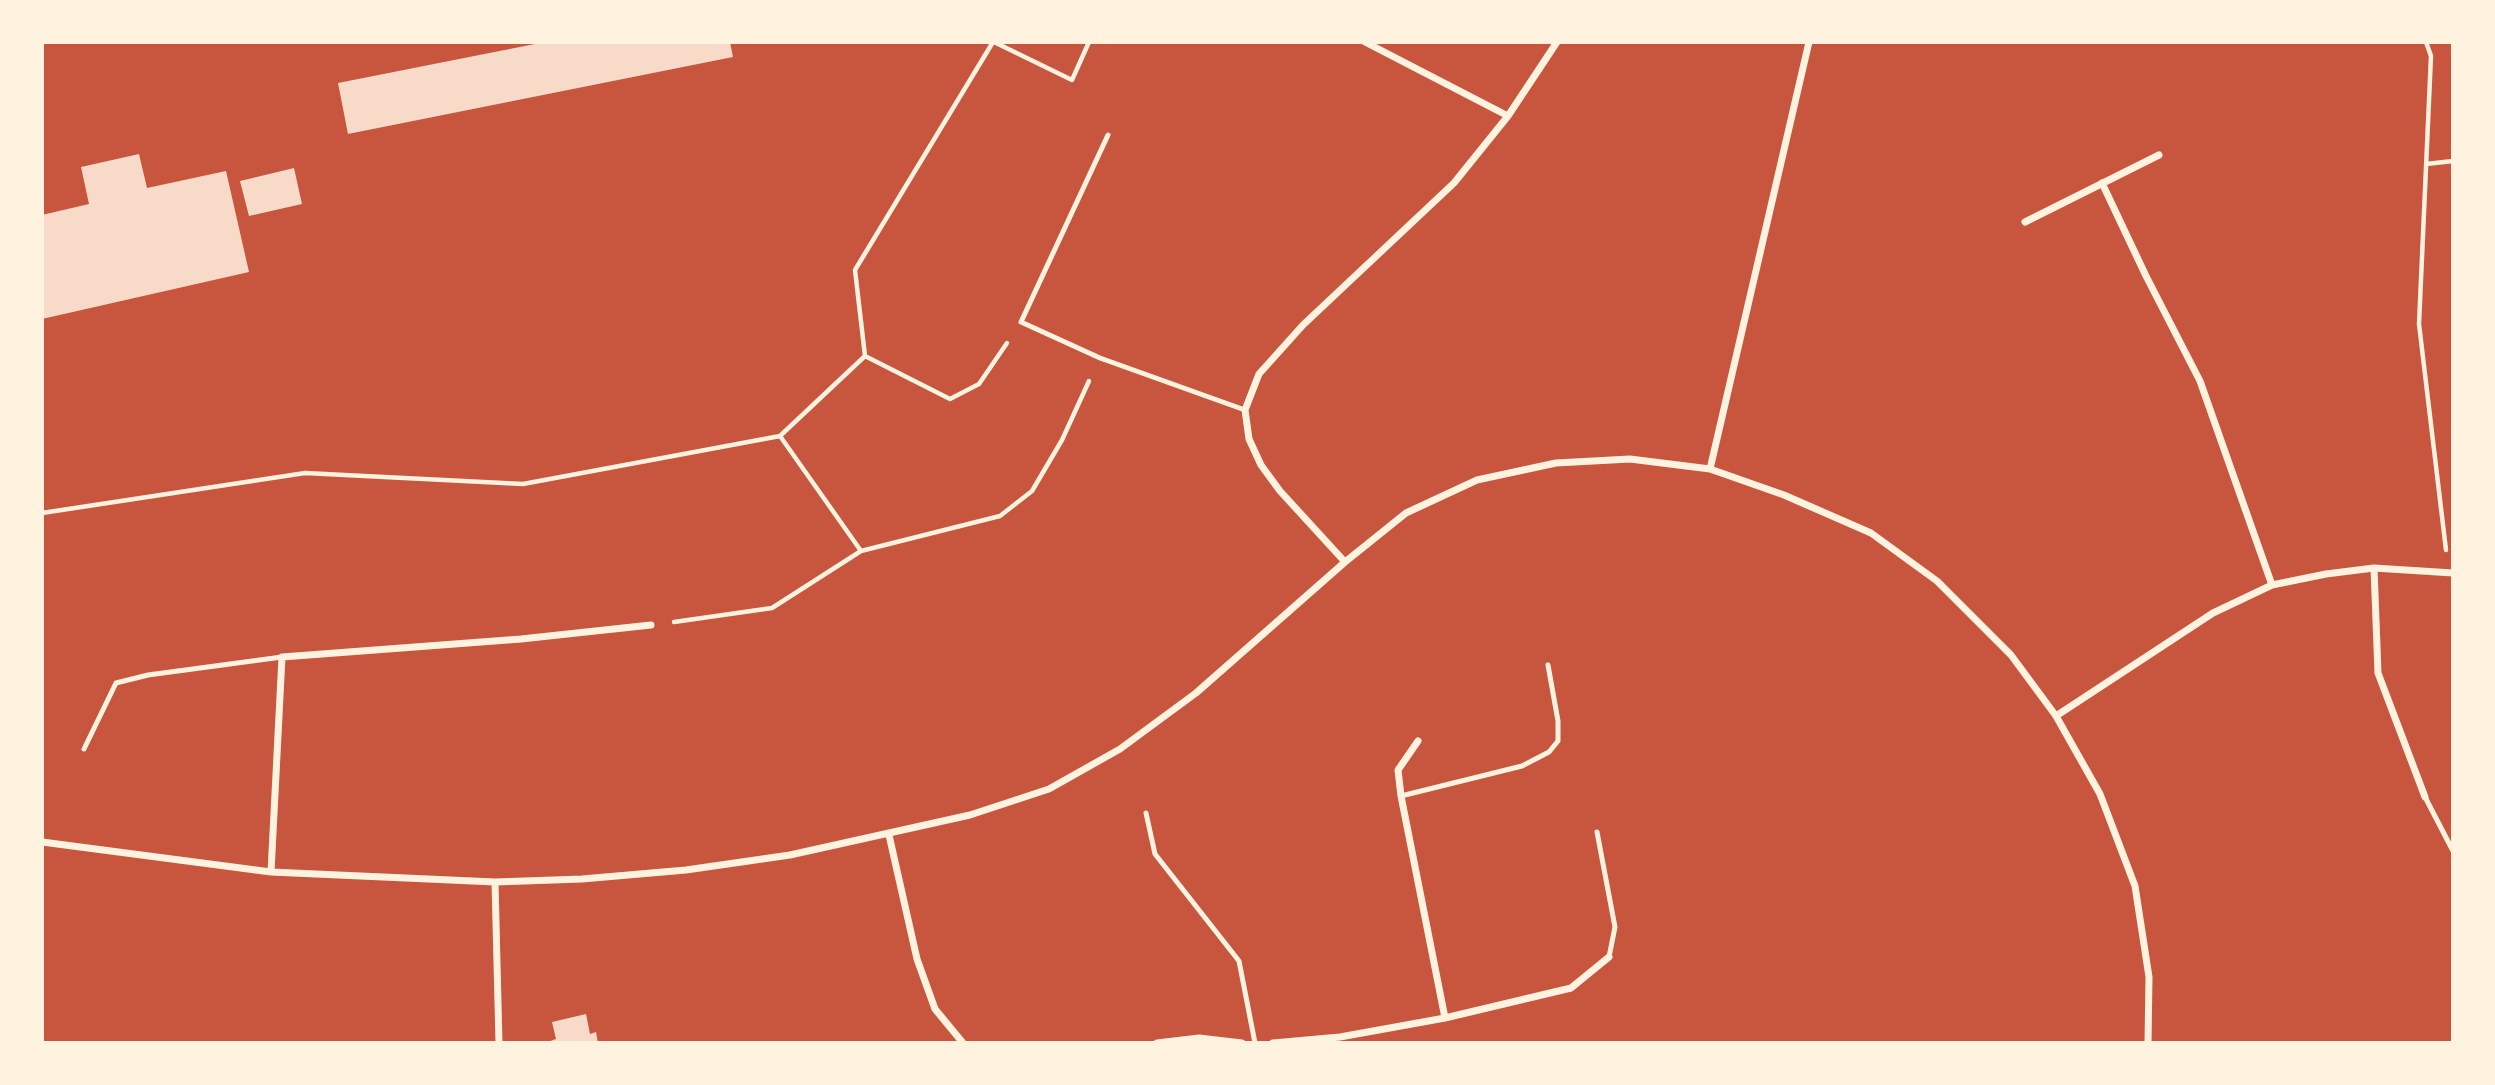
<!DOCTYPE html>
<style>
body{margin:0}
#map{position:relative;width:2495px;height:1085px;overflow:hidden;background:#c8553d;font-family:Signika,sans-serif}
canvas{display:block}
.frame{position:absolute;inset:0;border:44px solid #fff3e0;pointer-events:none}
</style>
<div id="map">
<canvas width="2495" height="1085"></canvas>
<div class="frame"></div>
</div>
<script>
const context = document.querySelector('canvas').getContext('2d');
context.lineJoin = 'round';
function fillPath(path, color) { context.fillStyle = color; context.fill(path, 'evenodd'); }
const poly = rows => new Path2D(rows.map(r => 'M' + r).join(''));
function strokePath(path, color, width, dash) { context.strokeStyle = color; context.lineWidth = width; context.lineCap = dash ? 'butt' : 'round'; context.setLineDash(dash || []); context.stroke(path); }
const building = poly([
 [545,42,730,42,733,57,348,134,338,83],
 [139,154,147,188,226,171,249,272,42,319,42,215,89,204,81,167],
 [294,168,302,204,249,216,240,181],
 [586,1014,590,1034,596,1032,598,1043,545,1043,556,1039,552,1022]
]);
const path = poly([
 [994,42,1072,80,1089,42],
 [2426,42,2431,56,2419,324,2446,550],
 [2426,164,2453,161],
 [865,356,950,399,979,384,1007,343],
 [42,513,305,473,523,484,780,436,865,356,855,270,993,42],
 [861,551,1000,516,1032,491,1062,440,1089,381],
 [674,622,772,608,861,551,780,436]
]);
const service = poly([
 [1108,135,1021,322,1100,358,1245,410],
 [84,749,116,683,148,675,282,657],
 [1401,796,1522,766,1549,752,1558,741,1558,721,1548,665],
 [2425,797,2453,851],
 [1146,813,1155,854,1239,961,1255,1043],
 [1597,832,1615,927,1609,957]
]);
const minor = poly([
 [1508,116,1557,42],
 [2102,183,2146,276,2200,381,2272,585],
 [2025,222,2159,155],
 [1710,469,1809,42],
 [1345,562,1280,491,1261,465,1249,439,1245,410,1259,374,1303,325,1454,183,1508,116,1365,42],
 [2374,568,2378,673,2425,797],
 [2056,716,2213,613,2272,585,2326,574,2374,568,2453,573],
 [1418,741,1398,770,1401,796,1445,1018],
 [889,835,917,959,935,1009,963,1043],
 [42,842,271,872,495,882,582,879,686,870,790,855,970,815,1049,789,1120,749,1196,693,1345,562,1406,513,1477,480,1556,463,1630,459,1710,469,1784,495,1871,533,1937,581,2011,655,2056,716,2100,794,2135,886,2149,977,2148,1043],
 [271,872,282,657,521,639,651,625],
 [495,882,499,1043],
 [1157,1043,1199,1038,1242,1043],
 [1273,1043,1340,1037,1445,1018,1571,988,1609,957]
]);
fillPath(building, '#f7dbc8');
strokePath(path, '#fff3e0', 4.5);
strokePath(service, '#fff3e0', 5);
strokePath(minor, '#fff3e0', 7);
</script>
